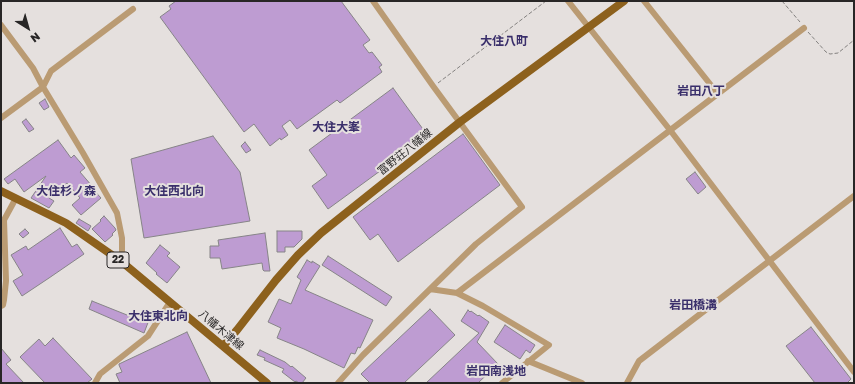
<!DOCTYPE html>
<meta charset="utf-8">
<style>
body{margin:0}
#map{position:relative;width:855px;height:384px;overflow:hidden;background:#e5e0de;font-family:"Golos Text",sans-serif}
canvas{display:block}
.frame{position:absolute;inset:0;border:2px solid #282626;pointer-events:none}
.north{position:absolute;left:8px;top:8px;width:40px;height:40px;-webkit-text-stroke:3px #e5e0de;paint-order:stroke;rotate:143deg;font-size:11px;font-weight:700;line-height:16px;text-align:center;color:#282626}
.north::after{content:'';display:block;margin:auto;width:14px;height:18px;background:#282626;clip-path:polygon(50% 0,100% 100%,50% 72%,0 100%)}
</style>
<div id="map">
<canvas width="855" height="384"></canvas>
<div class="frame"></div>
<div class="north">N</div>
</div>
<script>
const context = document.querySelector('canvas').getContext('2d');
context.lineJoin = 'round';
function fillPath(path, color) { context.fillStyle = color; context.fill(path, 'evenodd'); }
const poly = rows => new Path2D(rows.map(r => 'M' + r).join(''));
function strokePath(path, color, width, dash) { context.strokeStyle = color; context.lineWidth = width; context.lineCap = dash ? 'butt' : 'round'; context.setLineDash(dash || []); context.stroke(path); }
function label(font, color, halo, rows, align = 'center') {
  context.font = font + ' "Golos Text","Noto Sans JP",sans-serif'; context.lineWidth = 4; context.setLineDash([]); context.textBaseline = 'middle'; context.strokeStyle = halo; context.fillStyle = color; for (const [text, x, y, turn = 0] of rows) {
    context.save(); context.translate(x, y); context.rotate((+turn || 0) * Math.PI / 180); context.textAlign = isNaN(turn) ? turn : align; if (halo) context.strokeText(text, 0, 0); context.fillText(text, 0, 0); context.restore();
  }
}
const building = poly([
 [176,1,341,1,370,40,363,45,369,53,372,52,382,65,379,67,382,72,340,103,337,100,297,129,290,120,282,126,288,135,281,140,280,138,270,146,254,124,244,132,160,17,171,9,169,6,176,1],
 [393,88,428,136,328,209,312,186,327,175,309,150,393,88],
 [45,99,49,107,44,110,39,103,45,99],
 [26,119,34,129,29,132,22,122,26,119],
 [463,134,500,185,398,262,378,234,370,240,353,217,463,134],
 [213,136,240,172,250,221,144,238,131,159,213,136],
 [58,140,71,158,74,155,85,168,80,172,92,186,90,186,101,198,81,215,72,205,80,198,67,183,49,198,54,201,49,208,31,198,46,176,24,192,15,179,8,184,4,179,58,140],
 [245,142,251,150,246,153,241,146,245,142],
 [695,172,706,187,698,194,686,179,695,172],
 [104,216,115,228,116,230,112,234,113,235,105,242,92,229,101,221,100,220,104,216],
 [79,219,91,226,88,231,76,223,79,219],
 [60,228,72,247,77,244,84,254,49,278,22,296,13,281,23,275,11,255,26,246,28,250,60,228],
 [25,229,29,233,23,238,19,234,25,229],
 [277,231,302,231,302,239,294,247,285,247,285,252,277,252,277,231],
 [265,233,270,271,264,271,263,270,262,263,222,269,220,258,210,258,210,246,219,246,218,240,265,233],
 [160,245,170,253,167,256,180,267,167,283,156,274,157,273,146,263,160,245],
 [328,256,392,297,386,306,322,265,328,256],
 [307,260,312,263,312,261,320,266,305,290,373,320,360,348,358,347,355,354,351,353,344,368,304,349,277,338,281,328,268,322,279,299,291,304,301,280,297,277,307,260],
 [92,301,142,321,143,318,149,320,144,333,89,309,92,301],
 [430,309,455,335,404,383,370,383,361,374,430,309],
 [468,310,470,312,471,311,478,316,479,315,489,322,477,342,498,364,478,383,426,383,479,333,461,321,468,310],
 [505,325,535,345,530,353,526,350,520,359,494,342,505,325],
 [811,327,851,379,847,383,815,383,786,346,811,327],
 [187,332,211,383,120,383,116,374,122,372,119,365,119,364,187,332],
 [53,338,92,379,87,383,45,383,20,357,39,339,45,346,53,338],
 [1,348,11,360,6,364,24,383,1,383,1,348],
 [260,350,285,362,291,367,292,366,306,378,302,383,299,383,296,381,295,382,282,372,284,369,264,360,265,358,257,355,260,350]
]);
const path = poly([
 [782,1,800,22],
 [808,32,826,52,830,54,838,53,854,40],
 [438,83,546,1]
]);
const minor = poly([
 [568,1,670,130,854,372],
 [644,1,718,94],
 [1,25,33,68,43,87,83,153,117,213,122,238,122,262],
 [1,118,43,87,51,71,133,9],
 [430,289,457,293,483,306,549,345,502,383],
 [457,293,804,28],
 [1,306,3,305,4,300,6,281,4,220,16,198],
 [528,361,582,383],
 [95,383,100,374,148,336,170,302],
 [338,383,363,355,476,244,522,207,433,86,373,1],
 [627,383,639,361,854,196]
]);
const major = poly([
 [1,191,66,223,122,262,267,383],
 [223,346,237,330,276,280,298,255,321,233,460,122,624,1]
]);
const shields = [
 [118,260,22]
];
const shieldNames = [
 ["22",118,260]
];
const streetNames = [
 ["富野荘八幡線",405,152,-39],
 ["八幡木津線",221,330,40]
];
const neighbourhoodNames = [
 ["大住八町",504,41],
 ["岩田八丁",701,91],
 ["大住大峯",336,127],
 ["大住杉ノ森",66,191],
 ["大住西北向",174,191],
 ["岩田橋溝",693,305],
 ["大住東北向",158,316],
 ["岩田南浅地",496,371]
];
fillPath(building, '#be9cd2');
strokePath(building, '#868487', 1);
strokePath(path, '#83807f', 1, [4, 2]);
strokePath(minor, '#ba9b73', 6);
strokePath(major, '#8d611d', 8);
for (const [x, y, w] of shields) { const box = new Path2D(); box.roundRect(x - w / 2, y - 8, w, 16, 3); context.fillStyle = '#e5e0de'; context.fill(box); strokePath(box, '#282626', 1); }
label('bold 10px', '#282626', null, shieldNames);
label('11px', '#282626', '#e5e0de', streetNames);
label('bold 12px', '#3a2f6b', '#e5e0de', neighbourhoodNames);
</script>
